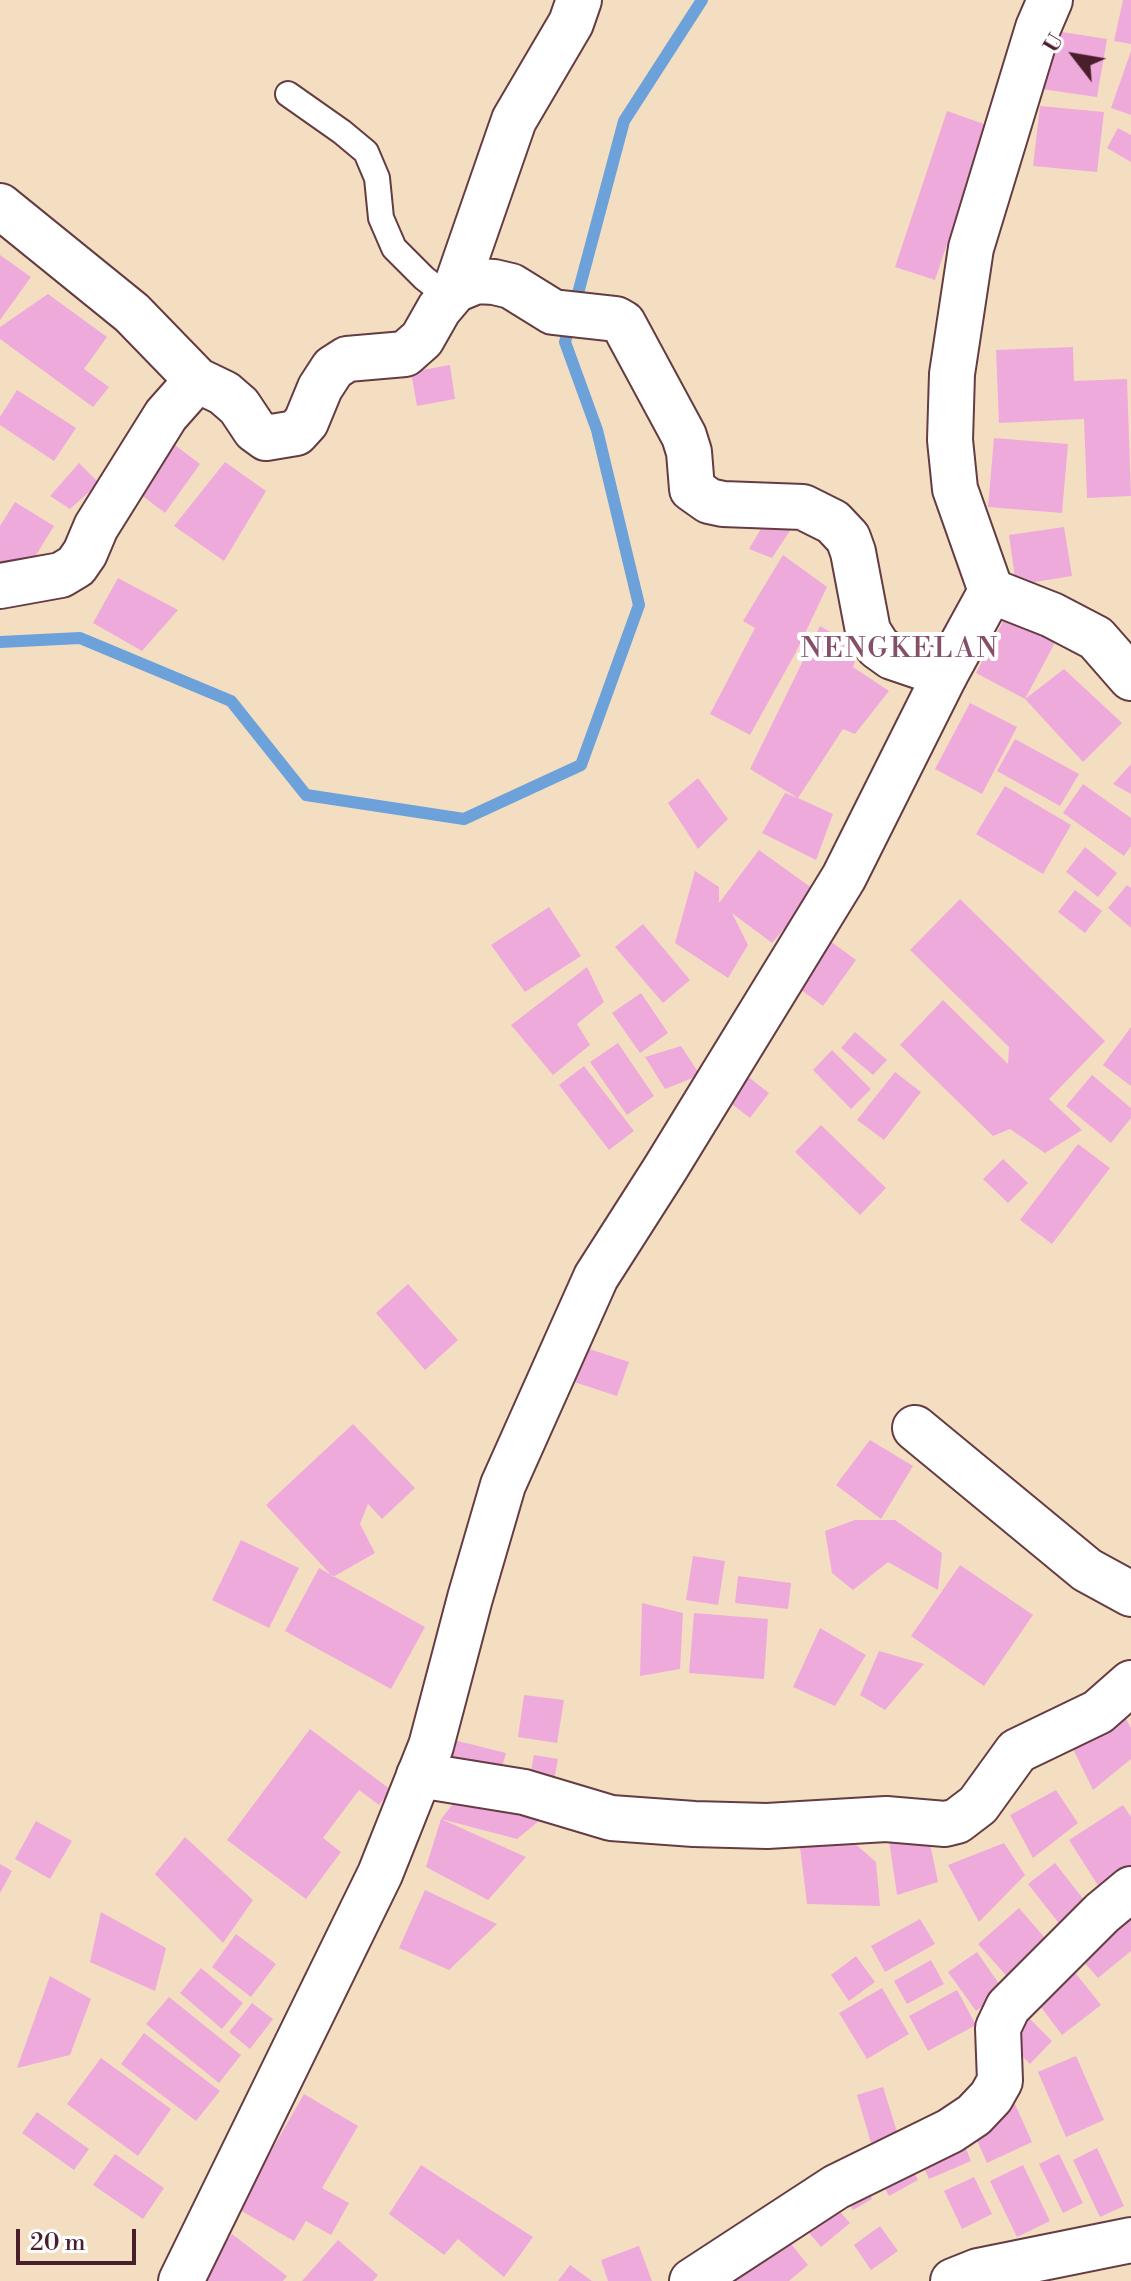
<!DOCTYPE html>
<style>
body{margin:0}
#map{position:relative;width:1131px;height:2281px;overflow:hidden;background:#f4dec2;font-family:"Libre Bodoni",serif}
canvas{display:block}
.north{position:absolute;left:1035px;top:16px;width:80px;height:80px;-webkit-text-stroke:6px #fff;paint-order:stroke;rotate:301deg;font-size:22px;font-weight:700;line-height:32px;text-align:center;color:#4a1f2b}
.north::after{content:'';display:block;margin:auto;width:28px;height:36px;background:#4a1f2b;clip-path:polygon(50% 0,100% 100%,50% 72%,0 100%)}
.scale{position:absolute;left:16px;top:2229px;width:120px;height:36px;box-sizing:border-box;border:4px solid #4a1f2b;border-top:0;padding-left:10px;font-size:24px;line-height:28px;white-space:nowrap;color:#4a1f2b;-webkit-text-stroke:6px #fff;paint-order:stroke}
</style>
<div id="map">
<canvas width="1131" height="2281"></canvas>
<div class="north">U</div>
<div class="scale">20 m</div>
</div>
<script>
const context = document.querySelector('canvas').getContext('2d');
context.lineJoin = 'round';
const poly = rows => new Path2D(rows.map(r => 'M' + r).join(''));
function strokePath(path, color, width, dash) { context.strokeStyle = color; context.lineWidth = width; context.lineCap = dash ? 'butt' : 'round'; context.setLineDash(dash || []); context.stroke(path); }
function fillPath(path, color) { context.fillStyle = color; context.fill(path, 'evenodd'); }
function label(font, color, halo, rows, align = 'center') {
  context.font = font + ' "Libre Bodoni",serif'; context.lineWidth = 8; context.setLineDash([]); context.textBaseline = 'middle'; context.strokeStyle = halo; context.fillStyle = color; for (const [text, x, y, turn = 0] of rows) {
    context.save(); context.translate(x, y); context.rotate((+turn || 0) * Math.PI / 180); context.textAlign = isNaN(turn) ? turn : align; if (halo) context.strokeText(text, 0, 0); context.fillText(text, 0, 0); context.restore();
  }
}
const stream = poly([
 [0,642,80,638,231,701,306,795,464,819,581,765,639,605,597,430,565,342,624,121,702,0]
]);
const building = poly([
 [1123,0,1131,0,1131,44,1114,41],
 [1043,29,1107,39,1097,97,1034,88],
 [1131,51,1131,115,1111,108],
 [1040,106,1104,112,1097,172,1033,166],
 [947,111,987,125,935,280,895,267],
 [1118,128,1131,135,1131,162,1107,148],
 [0,255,31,277,0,320],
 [48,294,107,337,84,369,109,387,93,407,0,339,0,327],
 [1073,347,1074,381,1127,379,1131,496,1087,498,1084,419,999,423,996,350],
 [450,365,455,399,417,406,411,372],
 [17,390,76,428,54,461,0,425,0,417],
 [994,438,1068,444,1062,513,988,507],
 [167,439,200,464,165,513,132,488],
 [225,462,266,491,224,561,174,526],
 [79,463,99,483,70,509,50,496],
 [15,502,54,526,22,578,0,565,0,526],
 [768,517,791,529,772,558,749,549],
 [1064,527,1072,576,1016,585,1009,535],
 [783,555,827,587,796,652,750,735,710,714,755,628,743,621],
 [118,578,178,610,142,651,93,623],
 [1011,606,1060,633,1025,699,1064,669,1122,723,1083,762,1025,699,976,673],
 [820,626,859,649,853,667,889,691,855,734,843,729,798,798,833,814,816,860,762,833,785,793,798,798,750,769],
 [970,703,1017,727,982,794,935,769],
 [1015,739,1079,774,1060,806,997,771],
 [1131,764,1131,794,1113,784],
 [698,778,728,819,698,849,668,803],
 [1083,784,1131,818,1131,846,1124,856,1063,813],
 [1005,786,1071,825,1043,874,976,834],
 [1085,847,1117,873,1098,897,1066,872],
 [759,850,816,891,772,943,732,913,748,945,728,978,675,943,695,871,719,887,719,903],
 [1127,885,1131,888,1131,928,1108,908],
 [1075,890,1102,911,1085,933,1058,912],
 [960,899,1105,1041,1049,1099,1082,1130,1045,1153,1010,1129,993,1136,900,1045,943,1000,1008,1064,1009,1047,910,950],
 [549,907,581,956,525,992,491,945],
 [643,924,690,980,663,1003,615,947],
 [830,941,856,960,823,1006,797,987],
 [587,967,604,1002,577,1024,590,1045,553,1075,511,1025],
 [641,993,668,1033,640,1053,612,1013],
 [1131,1027,1131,1086,1103,1065],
 [855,1032,887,1060,873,1075,841,1048],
 [618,1043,654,1096,627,1115,590,1062],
 [681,1046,700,1075,665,1089,645,1057],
 [832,1050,871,1089,851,1109,813,1070],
 [584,1066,634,1131,609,1150,559,1085],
 [895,1072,921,1092,884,1140,857,1120],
 [1092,1075,1131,1108,1131,1118,1111,1143,1066,1106],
 [747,1076,769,1093,750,1118,729,1102],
 [821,1125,886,1188,860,1215,795,1152],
 [1078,1144,1110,1168,1052,1244,1020,1220],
 [1003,1159,1028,1183,1008,1203,983,1179],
 [408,1284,458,1340,425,1370,376,1313],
 [580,1346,629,1362,617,1396,568,1380],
 [353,1424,415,1488,382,1519,368,1504,360,1524,375,1553,333,1577,266,1505],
 [870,1440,913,1466,881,1519,836,1485],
 [855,1520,895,1520,942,1553,938,1590,888,1562,853,1590,832,1573,825,1531],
 [241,1540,299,1568,269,1628,212,1600],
 [693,1556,725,1561,718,1605,686,1600],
 [960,1565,1033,1615,984,1686,911,1636],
 [319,1568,425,1627,391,1689,285,1631],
 [738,1576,791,1583,788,1609,735,1603],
 [642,1603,683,1613,680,1669,640,1676],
 [694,1613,768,1619,764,1679,689,1673],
 [820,1628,866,1655,835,1706,793,1687],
 [879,1651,924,1664,885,1710,860,1695],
 [524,1695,564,1700,557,1743,518,1737],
 [1125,1717,1131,1728,1131,1759,1093,1790,1073,1749],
 [310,1729,391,1790,379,1805,359,1790,323,1838,341,1852,306,1899,227,1840],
 [450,1739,506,1753,498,1781,443,1766],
 [534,1755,558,1759,553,1786,529,1781],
 [464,1790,539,1821,517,1839,441,1819,526,1857,488,1900,426,1867,441,1819],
 [1056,1790,1078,1823,1033,1858,1010,1815],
 [1123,1805,1131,1817,1131,1867,1099,1887,1069,1840],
 [36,1821,72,1841,50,1879,15,1859],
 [185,1837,253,1900,223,1943,155,1874],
 [799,1839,852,1841,876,1862,880,1906,807,1904],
 [929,1839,938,1882,897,1895,889,1840],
 [1004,1843,1025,1875,979,1922,948,1865],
 [1055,1863,1088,1905,1061,1926,1028,1884],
 [0,1864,12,1871,0,1893],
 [425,1890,497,1924,449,1970,399,1948],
 [1019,1908,1051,1945,1011,1981,978,1944],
 [101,1912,166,1948,155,1991,90,1962],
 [1123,1912,1131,1922,1131,1951,1098,1978,1075,1952],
 [920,1919,935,1944,885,1972,871,1946],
 [236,1934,276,1964,251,1997,212,1967],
 [977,1952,1004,1991,976,2011,948,1972],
 [856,1956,875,1982,849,2001,831,1975],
 [931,1960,944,1984,907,2004,894,1981],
 [1069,1965,1101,2005,1062,2035,1032,1995],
 [201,1968,243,2003,222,2029,180,1993],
 [50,1976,91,1999,70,2055,17,2068],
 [882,1988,909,2034,867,2059,839,2013],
 [957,1990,976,2025,928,2051,909,2016],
 [169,1997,241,2055,219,2083,146,2024],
 [252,2003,273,2019,250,2049,229,2032],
 [1024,2013,1052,2041,1030,2064,1002,2035],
 [144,2033,220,2091,196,2121,121,2064],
 [1076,2056,1104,2120,1066,2137,1038,2072],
 [101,2058,171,2109,138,2156,67,2104],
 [883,2087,898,2135,871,2143,857,2095],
 [304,2094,358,2126,322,2188,349,2203,331,2235,306,2221,294,2241,238,2209],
 [1015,2104,1032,2142,987,2163,970,2125],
 [37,2112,89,2149,74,2170,22,2133],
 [961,2136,971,2161,929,2179,918,2154],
 [1097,2148,1124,2206,1100,2217,1073,2160],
 [115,2154,164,2188,143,2219,93,2185],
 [1059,2154,1083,2203,1063,2213,1039,2164],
 [907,2159,918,2180,889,2196,878,2175],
 [421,2165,533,2237,504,2277,458,2239,444,2255,389,2214],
 [1023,2165,1050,2221,1017,2237,990,2181],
 [974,2177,992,2214,962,2229,944,2191],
 [862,2180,872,2199,853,2210,843,2191],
 [827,2197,850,2223,821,2247,799,2221],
 [880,2226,898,2251,871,2270,854,2245],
 [780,2230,808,2265,789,2281,734,2281,728,2274],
 [232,2234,287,2276,283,2281,197,2281],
 [338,2240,378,2275,373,2281,302,2281],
 [639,2246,652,2281,608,2281,601,2260],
 [570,2265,592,2281,558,2281]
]);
const lane = poly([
 [288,94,342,132,366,152,377,178,381,218,394,248,424,278,448,297]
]);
const street = poly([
 [0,206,132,313,197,380],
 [455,290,514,120,571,23,579,0],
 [0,586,61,575,76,566,85,553,96,527,166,415,197,380,224,393,239,406,255,430,266,438,296,433,306,422,320,388,333,368,347,359,405,354,422,339,439,309,455,290,477,281,494,282,511,286,553,312,616,319,623,323,684,436,689,452,692,489,709,501,723,504,803,507,833,522,848,538,853,552,868,631,878,647,892,657,945,675],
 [991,591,1052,615,1096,638,1131,678],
 [915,1428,1087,1570,1131,1594],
 [419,1775,524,1792,611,1818,694,1824,767,1826,886,1819,945,1824,957,1821,978,1805,1017,1751,1098,1712,1131,1683],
 [692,2281,836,2187,950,2131,974,2115,991,2097,1000,2081,998,2028,1008,2007,1102,1913,1131,1889],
 [953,2281,978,2271,1131,2240]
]);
const secondary = poly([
 [181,2281,380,1874,431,1746,470,1598,503,1485,596,1277,665,1169,844,877,945,675,991,591,955,489,950,440,952,374,971,248,1038,28,1050,0]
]);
const quarterNames = [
 ["NENGKELAN",900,650]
];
strokePath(stream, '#6ca1d9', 12);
fillPath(building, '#efaadc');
strokePath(lane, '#643c42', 28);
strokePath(street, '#643c42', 48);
strokePath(secondary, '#643c42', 48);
strokePath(lane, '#fff', 24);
strokePath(street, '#fff', 44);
strokePath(secondary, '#fff', 44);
context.letterSpacing = '2px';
label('28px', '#845069', '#fff', quarterNames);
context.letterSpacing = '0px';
</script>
